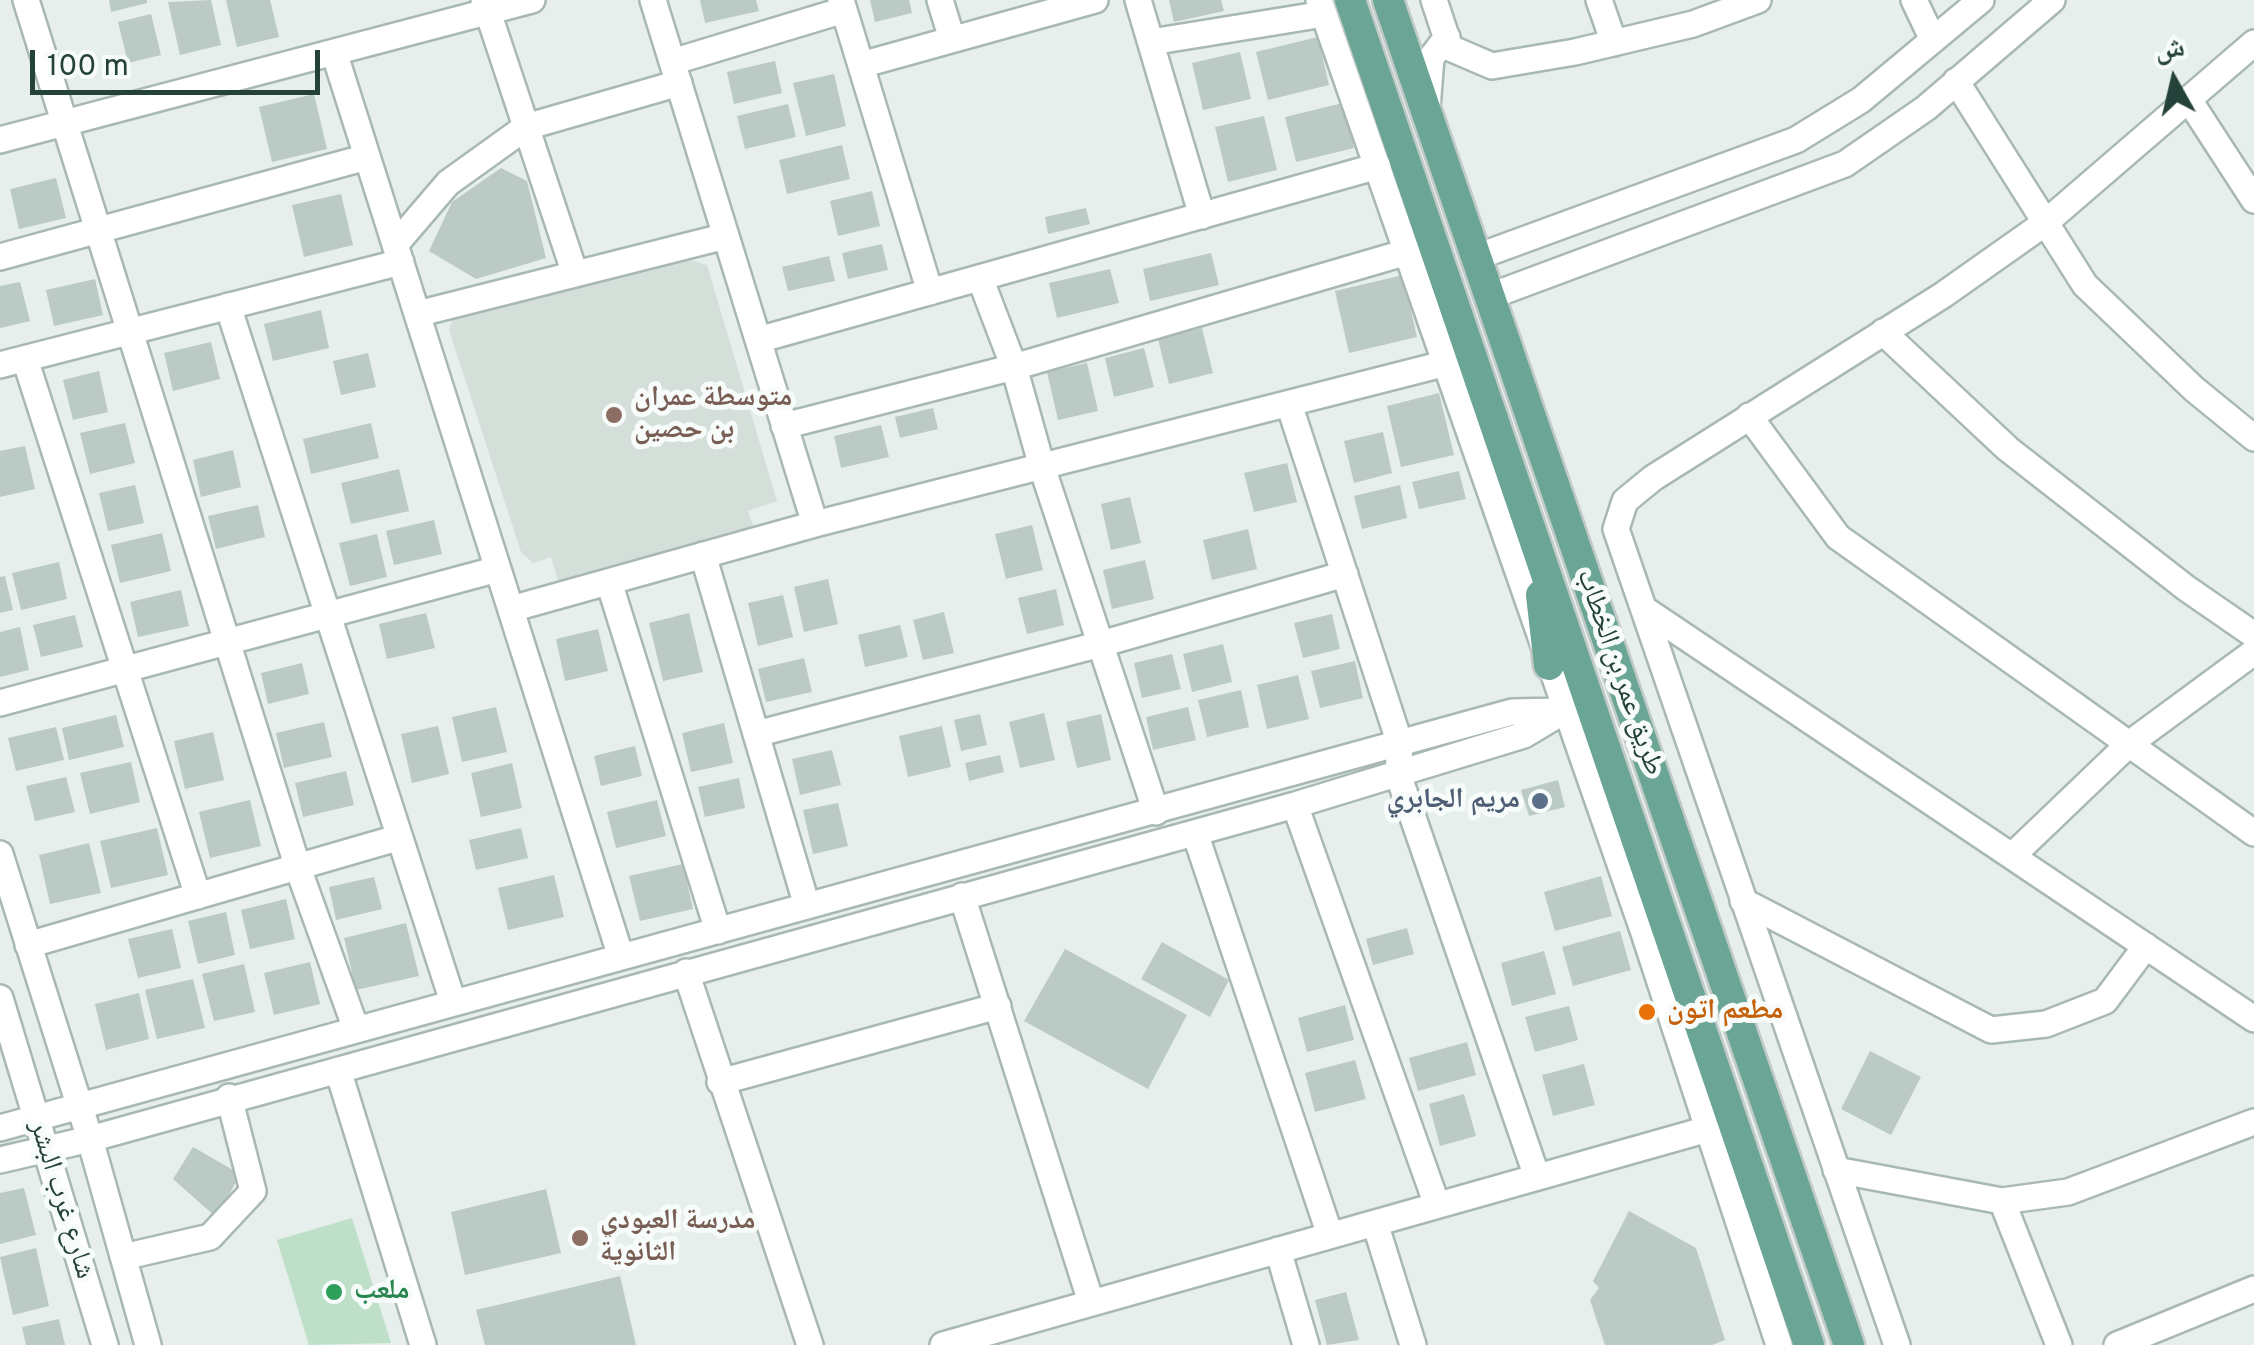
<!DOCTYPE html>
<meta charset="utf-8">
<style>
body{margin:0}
#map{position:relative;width:2254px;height:1345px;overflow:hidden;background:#e6efeb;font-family:Overpass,"Noto Naskh Arabic",sans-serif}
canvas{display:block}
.north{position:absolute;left:2124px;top:30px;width:100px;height:100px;-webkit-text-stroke:8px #f7fbf9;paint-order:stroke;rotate:352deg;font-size:28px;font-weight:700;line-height:40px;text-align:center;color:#24423a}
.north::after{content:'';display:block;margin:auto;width:35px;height:45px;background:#24423a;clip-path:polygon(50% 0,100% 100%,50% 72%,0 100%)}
.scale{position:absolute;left:30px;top:50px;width:290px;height:45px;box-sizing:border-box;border:5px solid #24423a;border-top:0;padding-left:12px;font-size:30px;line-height:35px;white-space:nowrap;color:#24423a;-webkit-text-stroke:8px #f7fbf9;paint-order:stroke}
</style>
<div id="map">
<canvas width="2254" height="1345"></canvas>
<div class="north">ش</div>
<div class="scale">100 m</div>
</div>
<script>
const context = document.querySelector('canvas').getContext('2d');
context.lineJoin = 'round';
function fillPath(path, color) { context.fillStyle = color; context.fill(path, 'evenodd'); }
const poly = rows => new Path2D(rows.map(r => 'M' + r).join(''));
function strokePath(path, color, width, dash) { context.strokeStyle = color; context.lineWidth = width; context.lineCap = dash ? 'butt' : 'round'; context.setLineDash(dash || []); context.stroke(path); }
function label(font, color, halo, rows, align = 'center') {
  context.font = font + ' Overpass,"Noto Naskh Arabic",sans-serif'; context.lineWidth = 10; context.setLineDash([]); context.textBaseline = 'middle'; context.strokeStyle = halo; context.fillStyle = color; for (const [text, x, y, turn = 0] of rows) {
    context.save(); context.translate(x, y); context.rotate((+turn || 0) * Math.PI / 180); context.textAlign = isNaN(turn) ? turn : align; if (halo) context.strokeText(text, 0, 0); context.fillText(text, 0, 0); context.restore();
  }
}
const built = poly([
 [686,259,707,265,777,501,748,511,755,532,558,581,551,557,533,563,521,552,449,330,453,319]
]);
const green = poly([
 [352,1218,391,1343,309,1345,277,1240]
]);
const building = poly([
 [109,0,147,0,147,3,111,12],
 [211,0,221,45,180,55,168,2],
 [226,0,270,0,279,37,237,47],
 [700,0,756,0,759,11,705,23],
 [870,0,909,0,912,13,875,22],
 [1169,0,1221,0,1224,11,1174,22],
 [151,14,161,55,128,63,118,22],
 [1318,37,1329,85,1268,100,1256,52],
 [1240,52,1251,99,1203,110,1192,63],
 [775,61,782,93,734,104,727,72],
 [834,74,846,126,806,136,793,83],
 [314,94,327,149,272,162,259,107],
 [1343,103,1354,148,1296,162,1285,117],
 [788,104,796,137,745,149,737,116],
 [1264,116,1277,170,1228,182,1215,127],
 [842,145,850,179,787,194,779,160],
 [501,168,527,181,546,258,476,279,429,251,452,202],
 [56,178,66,218,19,229,10,189],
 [872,191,880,226,838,236,830,201],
 [341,194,353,245,304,257,292,205],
 [1086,208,1090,224,1048,234,1045,217],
 [882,244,888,270,848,279,842,253],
 [1211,253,1219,285,1150,301,1143,269],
 [829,256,835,281,788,291,782,267],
 [1110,269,1119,303,1057,318,1049,283],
 [1403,275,1417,337,1349,353,1335,291],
 [95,279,103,315,54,326,46,290],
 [20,282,30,321,0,328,0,286],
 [321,310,329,348,273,361,264,324],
 [1202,328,1213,373,1169,384,1158,339],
 [211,342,220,379,173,391,164,353],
 [1144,348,1154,387,1114,397,1105,358],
 [368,353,376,387,341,395,333,361],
 [1087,363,1098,411,1058,420,1047,372],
 [99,371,108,412,73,420,63,380],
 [1439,393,1454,455,1401,467,1387,406],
 [933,408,938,429,900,438,895,417],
 [125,423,135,463,90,474,80,433],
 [371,423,379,458,311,474,303,439],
 [881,425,889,457,841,468,834,436],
 [1383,432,1392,473,1354,483,1344,441],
 [25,446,35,489,0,497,0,451],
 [233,450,241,487,201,497,193,460],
 [1287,463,1297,502,1254,512,1244,473],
 [399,469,409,511,351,524,341,483],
 [1459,471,1466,499,1419,509,1412,482],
 [135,485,144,523,108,531,99,493],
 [1400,485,1407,518,1362,529,1354,496],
 [1130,497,1141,543,1111,550,1101,504],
 [258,505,265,537,216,549,208,516],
 [434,520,442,554,394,565,386,531],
 [1032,525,1043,570,1006,579,995,534],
 [1248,529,1257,569,1212,580,1203,540],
 [162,533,171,571,120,583,111,545],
 [377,534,387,577,350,586,339,543],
 [1145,560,1154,599,1112,609,1103,570],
 [59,562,67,599,21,610,12,573],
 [5,576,13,610,0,613,0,577],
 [828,579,838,624,804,632,794,587],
 [1056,589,1064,625,1027,634,1018,598],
 [181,590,189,626,138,637,130,602],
 [783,595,793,637,758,646,748,603],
 [944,612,954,653,923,660,913,620],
 [426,613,435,648,387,659,379,624],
 [689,613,703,672,663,681,649,623],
 [1332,614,1340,649,1303,658,1294,623],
 [75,615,83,647,41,657,33,625],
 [900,625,908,657,865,667,858,635],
 [20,627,29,670,0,677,0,632],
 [598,629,608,671,565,681,556,639],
 [1223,644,1232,682,1192,692,1183,654],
 [1172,654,1181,689,1142,698,1134,663],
 [804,658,812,692,766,702,758,669],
 [1355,661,1363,698,1320,708,1311,671],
 [302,663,309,694,268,704,261,673],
 [1298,675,1309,719,1267,729,1257,685],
 [1241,690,1249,727,1207,737,1198,700],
 [496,707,507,752,462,762,452,717],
 [1188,707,1196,740,1153,750,1146,717],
 [1044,713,1055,760,1020,768,1009,722],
 [980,714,987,745,961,751,954,720],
 [1101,714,1111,760,1077,768,1066,722],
 [116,715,124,747,69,760,62,728],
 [324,722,332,757,284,768,276,733],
 [724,723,733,763,691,772,682,733],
 [438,726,449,774,412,783,401,734],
 [942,726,951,767,908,777,899,736],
 [56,727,64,760,16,771,8,738],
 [213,732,224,780,185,789,174,741],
 [635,746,642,776,601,786,594,756],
 [832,750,841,785,800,795,792,759],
 [1000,755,1004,772,969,781,965,763],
 [131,762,140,802,90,814,80,773],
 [512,763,522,808,481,817,471,773],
 [346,771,354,805,303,817,295,783],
 [66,777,75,812,35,821,26,786],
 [739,778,745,808,705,817,698,787],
 [1558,780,1565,807,1529,816,1521,790],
 [250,800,261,846,210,858,199,812],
 [657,800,666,836,616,848,607,812],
 [838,803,848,846,813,854,803,810],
 [157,828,168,875,111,888,100,841],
 [521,828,528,858,476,870,469,840],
 [89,843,101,893,50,904,39,855],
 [683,864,693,909,640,921,629,876],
 [554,875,564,917,508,930,498,888],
 [1601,876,1612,916,1555,931,1544,892],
 [374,877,382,909,336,920,329,887],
 [286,899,295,939,250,949,241,910],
 [226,912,235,955,198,964,188,921],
 [406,923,419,976,356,990,344,938],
 [1407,928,1414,954,1373,965,1366,939],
 [172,929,181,968,138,978,128,939],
 [1620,931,1631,970,1573,986,1562,947],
 [1162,942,1229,980,1210,1017,1141,979],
 [1065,949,1187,1015,1148,1089,1024,1021],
 [1544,951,1556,994,1512,1006,1501,963],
 [310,962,320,1004,274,1015,264,973],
 [244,964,255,1012,214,1021,202,974],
 [193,979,205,1028,157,1039,145,990],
 [139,993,149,1039,106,1050,95,1004],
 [1345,1005,1354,1040,1307,1052,1298,1018],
 [1569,1006,1578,1040,1535,1052,1525,1017],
 [1467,1042,1476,1075,1418,1091,1409,1058],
 [1870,1051,1921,1077,1891,1135,1841,1109],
 [1355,1060,1366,1099,1315,1112,1305,1073],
 [1584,1064,1595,1105,1553,1116,1542,1075],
 [1464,1094,1476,1136,1440,1146,1429,1104],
 [193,1147,240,1174,217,1218,173,1179],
 [24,1188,36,1235,0,1244,0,1193],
 [546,1189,561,1253,465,1275,451,1212],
 [1629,1211,1696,1248,1725,1340,1712,1345,1605,1345,1590,1300,1599,1288,1593,1281],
 [36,1248,49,1306,13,1315,0,1257],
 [620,1276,636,1345,485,1345,476,1310],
 [1346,1292,1359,1340,1327,1345,1315,1300],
 [59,1319,65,1345,26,1345,22,1327]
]);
const minor = poly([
 [26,0,298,868,356,1029],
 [484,0,575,274],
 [653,0,815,524],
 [841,0,930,292],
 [940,0,952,39],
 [1138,0,1202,216],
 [1319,0,1643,930,1779,1345],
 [1434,0,1450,48,1492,66,1575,52,1693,24,1758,0],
 [1599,0,1614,43],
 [1914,0,1933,40],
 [1151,42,1324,14],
 [334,52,621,957],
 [672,62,844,10],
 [861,65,1095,0],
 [1956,81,2085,285,2194,389,2254,438],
 [2189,100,2254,200],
 [1427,108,1431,58,1447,37],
 [0,140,532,0],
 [395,245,448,183,526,127,679,83],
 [0,257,367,157],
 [1474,258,1796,140,1861,100,1981,0],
 [980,278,1014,367,1042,467,1156,812],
 [1488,297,1845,164,1926,108,2052,0],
 [228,306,453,1002],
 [417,314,726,236],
 [1883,332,2008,449,2186,588,2254,635],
 [758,340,1378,166],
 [25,359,198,896],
 [0,365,401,262],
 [1289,404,1400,744,1398,774,1537,1177],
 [1749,416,1838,537,2254,833],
 [784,426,1014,367,1407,252],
 [703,555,807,906],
 [609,582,718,931],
 [511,609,815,524,1447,363],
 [1644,609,2254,1019],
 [0,703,498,569],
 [756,734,1101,644,1345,574],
 [1295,805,1437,1205],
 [1195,833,1330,1235],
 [0,854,90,1139,148,1345],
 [2012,856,2129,744,2254,652],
 [962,896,1091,1302],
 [1743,901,1991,1030,2046,1024,2105,1001,2146,946],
 [28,945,397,838],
 [686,972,810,1345],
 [0,998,105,1345],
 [338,1070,423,1345],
 [720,1082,998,1006],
 [0,1128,1512,712,1559,711],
 [0,1160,90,1139,1295,805,1524,735,1564,711],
 [1836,1170,2002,1201,2068,1192,2254,1122],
 [2002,1201,2059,1345],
 [1375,1223,1413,1345],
 [1278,1250,1306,1345],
 [123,1257,210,1237,253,1191,229,1097],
 [943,1345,1708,1129],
 [1897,1345,1616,529,1625,501,1653,478,1943,295,2045,223,2254,43],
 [2117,1345,2254,1289]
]);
const major = poly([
 [1350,0,1809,1345],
 [1388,0,1849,1345],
 [1541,595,1549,665]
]);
const markers = [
 [614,415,10,"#8d6e63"],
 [1540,801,10,"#5c6f8a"],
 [1647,1012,10,"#e8710a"],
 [580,1238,10,"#8d6e63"],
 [334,1292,10,"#2e9e5b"]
];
const educationNames = [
 ["متوسطة عمران",634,399],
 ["بن حصين",634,431],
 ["مدرسة العبودي",600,1222],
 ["الثانوية",600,1254]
];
const streetNames = [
 ["طريق عمر بن الخطاب",1618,673,71],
 ["شارع غرب البشر",60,1200,73]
];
const serviceNames = [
 ["مريم الجابري",1520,801]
];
const foodNames = [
 ["مطعم اتون",1667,1012]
];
const leisureNames = [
 ["ملعب",354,1292]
];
fillPath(built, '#d4dfda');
fillPath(green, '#bfe0c8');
fillPath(building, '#bbcac4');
strokePath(minor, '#a8b8b2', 30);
strokePath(major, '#c2cac8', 35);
strokePath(minor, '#fff', 25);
strokePath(major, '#6aa596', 30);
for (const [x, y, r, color] of markers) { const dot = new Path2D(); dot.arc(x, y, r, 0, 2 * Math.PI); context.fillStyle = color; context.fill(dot); strokePath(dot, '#f7fbf9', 4); }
label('bold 28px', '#785e54', '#f7fbf9', educationNames, 'left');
label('28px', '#24423a', '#f7fbf9', streetNames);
label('bold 28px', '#4e5e75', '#f7fbf9', serviceNames, 'right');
label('bold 28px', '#c56008', '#f7fbf9', foodNames, 'left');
label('bold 28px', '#27864d', '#f7fbf9', leisureNames, 'left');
</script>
